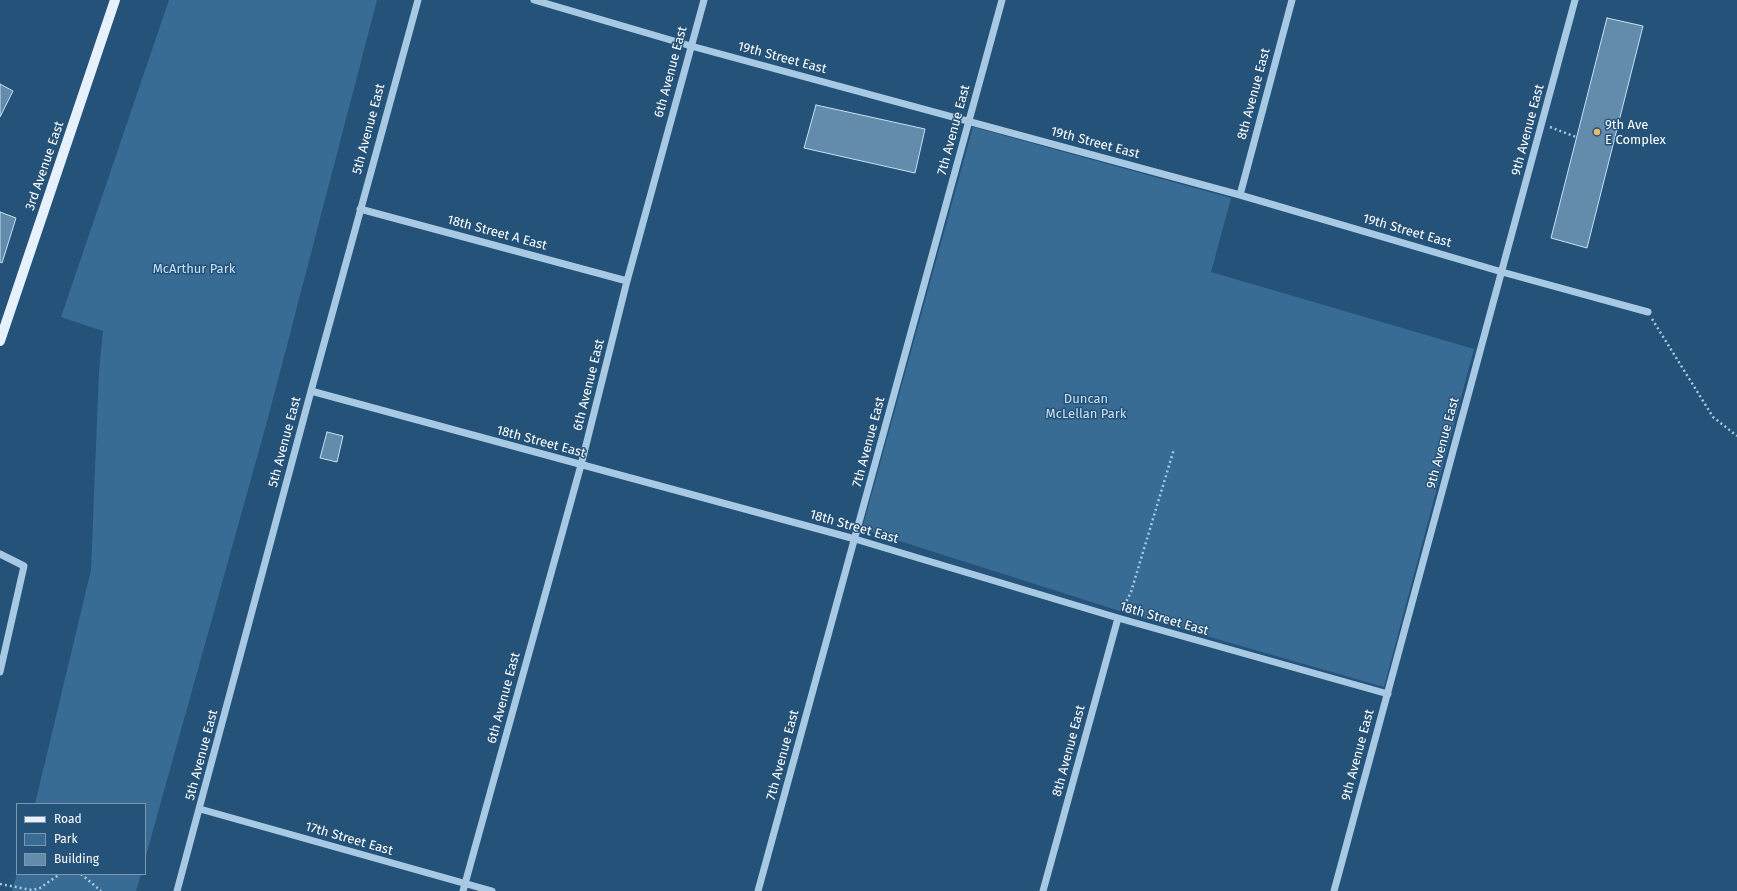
<!DOCTYPE html>
<style>
body{margin:0}
#map{position:relative;width:1737px;height:891px;overflow:hidden;background:#255278;font-family:"Fira Sans",sans-serif}
canvas{display:block}
.legend{position:absolute;left:16px;top:803px;width:130px;height:72px;box-sizing:border-box;background:#255278;border:1px solid #7c97ae;margin:0;padding:5px 7px;list-style:none;font-size:12px;color:#fff}
.legend li{display:flex;align-items:center;gap:8px;height:20px}
.legend b{width:20px;border:1px solid #7c97ae}
</style>
<div id="map">
<canvas width="1737" height="891"></canvas>
<ul class="legend">
<li><b style="height:5px;background:#e6f1fc"></b>Road</li>
<li><b style="height:11px;background:#396c95"></b>Park</li>
<li><b style="height:11px;background:#628bac"></b>Building</li>
</ul>
</div>
<script>
const context = document.querySelector('canvas').getContext('2d');
context.lineJoin = 'round';
function fillPath(path, color) { context.fillStyle = color; context.fill(path, 'evenodd'); }
const poly = rows => new Path2D(rows.map(r => 'M' + r).join(''));
function strokePath(path, color, width, dash) { context.strokeStyle = color; context.lineWidth = width; context.lineCap = dash ? 'butt' : 'round'; context.setLineDash(dash || []); context.stroke(path); }
function label(font, color, halo, rows, align = 'center') {
  context.font = font + ' "Fira Sans",sans-serif'; context.lineWidth = 3; context.setLineDash([]); context.textBaseline = 'middle'; context.strokeStyle = halo; context.fillStyle = color; for (const [text, x, y, turn = 0] of rows) {
    context.save(); context.translate(x, y); context.rotate((+turn || 0) * Math.PI / 180); context.textAlign = isNaN(turn) ? turn : align; if (halo) context.strokeText(text, 0, 0); context.fillText(text, 0, 0); context.restore();
  }
}
const green = poly([
 [169,0,377,0,268,418,145,859,145,804,35,804,91,570,99,371,103,331,61,317],
 [973,127,1231,198,1211,272,1474,349,1384,687,1126,613,862,529],
 [17,874,141,874,136,891,12,891]
]);
const building = poly([
 [1607,18,1643,26,1587,248,1551,238,1607,18],
 [0,84,13,91,0,117,0,84],
 [816,105,925,129,915,173,804,148,816,105],
 [0,212,16,218,2,263,0,262,0,212],
 [327,432,343,436,337,462,320,458,327,432]
]);
const path = poly([
 [1550,127,1576,137],
 [1652,319,1713,417,1737,436],
 [1122,610,1131,592,1174,449],
 [81,874,101,891],
 [0,884,32,890,40,888,60,874]
]);
const minor = poly([
 [534,0,691,46,1240,195,1502,272,1648,312],
 [1240,195,1292,0],
 [360,209,627,281],
 [311,391,855,539,1118,618,1388,694],
 [0,554,24,566,0,672],
 [200,809,492,891],
 [177,891,311,391,418,0],
 [463,891,581,465,627,281,704,0],
 [758,891,1002,0],
 [1043,891,1118,618],
 [1334,891,1575,0]
]);
const major = poly([
 [0,341,115,0]
]);
const markers = [
 [1597,132,4,"#ecb96c"]
];
const streetNames = [
 ["19th Street East",782,58,15],
 ["6th Avenue East",671,72,-75],
 ["8th Avenue East",1254,94,-75],
 ["5th Avenue East",369,129,-75],
 ["7th Avenue East",954,130,-75],
 ["9th Avenue East",1528,130,-75],
 ["19th Street East",1095,143,15],
 ["3rd Avenue East",45,166,-71],
 ["19th Street East",1407,231,16],
 ["18th Street A East",497,233,15],
 ["6th Avenue East",589,385,-76],
 ["5th Avenue East",285,442,-75],
 ["18th Street East",541,442,15],
 ["7th Avenue East",869,442,-75],
 ["9th Avenue East",1443,443,-75],
 ["18th Street East",854,527,16],
 ["18th Street East",1164,619,16],
 ["6th Avenue East",504,698,-75],
 ["8th Avenue East",1069,751,-75],
 ["5th Avenue East",202,755,-75],
 ["7th Avenue East",783,755,-75],
 ["9th Avenue East",1358,755,-75],
 ["17th Street East",349,839,16]
];
const poiNames = [
 ["9th Ave",1605,125],
 ["E Complex",1605,140]
];
const parkNames = [
 ["McArthur Park",194,269],
 ["Duncan",1086,399],
 ["McLellan Park",1086,414]
];
fillPath(green, '#396c95');
fillPath(building, '#628bac');
strokePath(building, '#c9e1f3', 1);
strokePath(path, '#a7c9e3', 2.5, [2, 3]);
strokePath(minor, '#a7c9e3', 7);
strokePath(major, '#e6f1fc', 10);
for (const [x, y, r, color] of markers) { const dot = new Path2D(); dot.arc(x, y, r, 0, 2 * Math.PI); context.fillStyle = color; context.fill(dot); strokePath(dot, '#255278', 1.5); }
label('13px', '#fff', '#255278', streetNames);
label('13px', '#fff', '#255278', poiNames, 'left');
label('13px', '#c9e1f3', '#255278', parkNames);
</script>
